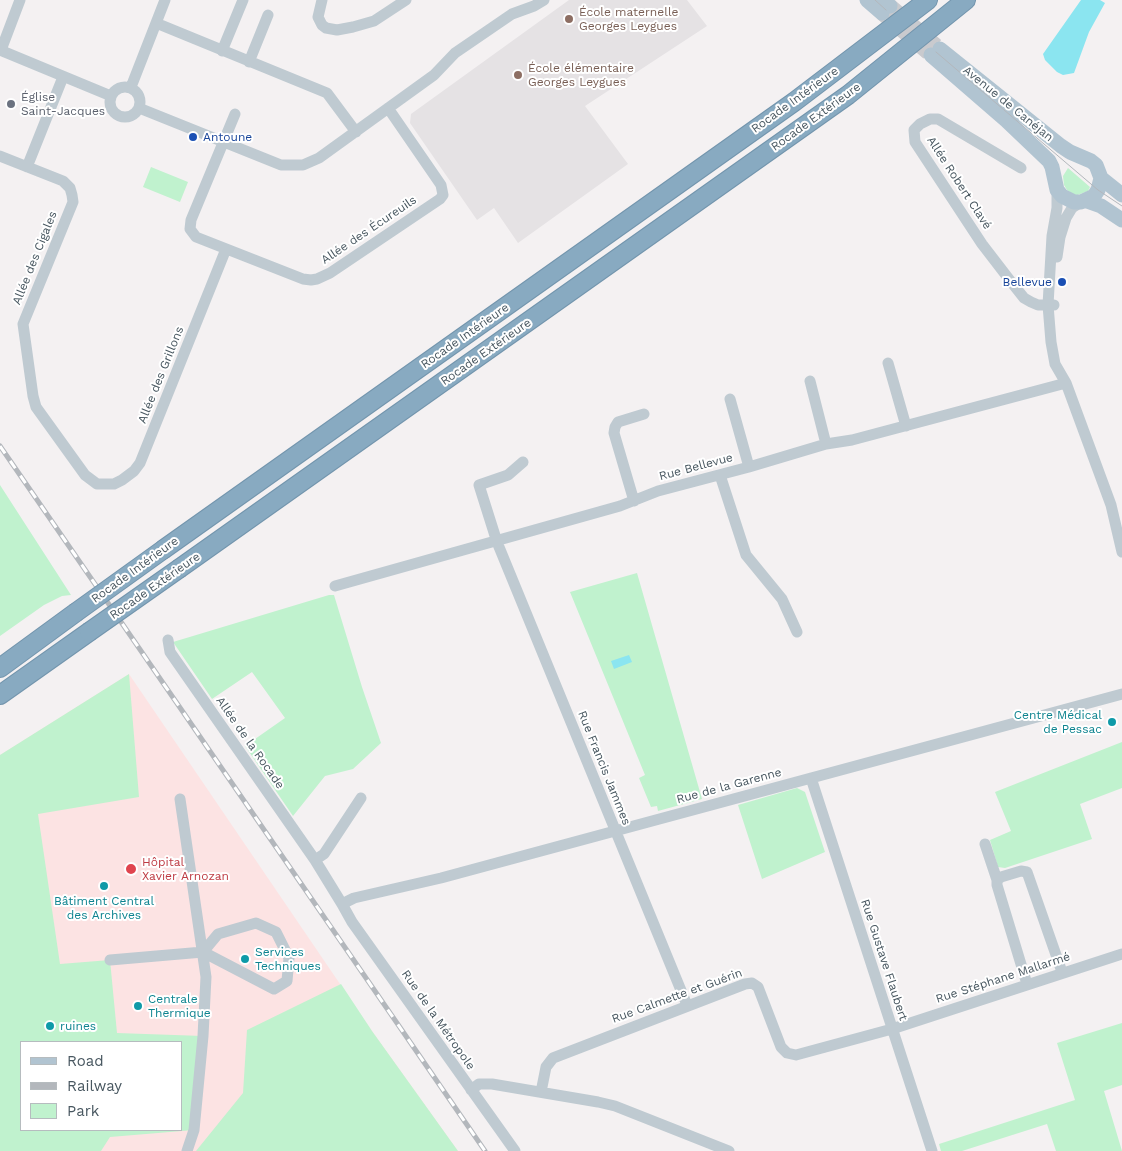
<!DOCTYPE html>
<meta charset="utf-8">
<style>
body{margin:0}
#map{position:relative;width:1122px;height:1151px;overflow:hidden;background:#f4f1f2;font-family:"Work Sans",sans-serif}
canvas{display:block}
.legend{position:absolute;left:20px;top:1041px;width:162px;height:90px;box-sizing:border-box;background:#fff;border:1px solid #b6bcbf;margin:0;padding:6px 9px;list-style:none;font-size:15px;color:#485760}
.legend li{display:flex;align-items:center;gap:10px;height:25px}
.legend b{width:25px;border:1px solid #b6bcbf}
</style>
<div id="map">
<canvas width="1122" height="1151"></canvas>
<ul class="legend">
<li><b style="height:6px;background:#b1c4d1"></b>Road</li>
<li><b style="height:6px;background:#b3b7bc"></b>Railway</li>
<li><b style="height:14px;background:#c0f2ce"></b>Park</li>
</ul>
</div>
<script>
const context = document.querySelector('canvas').getContext('2d');
context.lineJoin = 'round';
function fillPath(path, color) { context.fillStyle = color; context.fill(path, 'evenodd'); }
const poly = rows => new Path2D(rows.map(r => 'M' + r).join(''));
function strokePath(path, color, width, dash) { context.strokeStyle = color; context.lineWidth = width; context.lineCap = dash ? 'butt' : 'round'; context.setLineDash(dash || []); context.stroke(path); }
function label(font, color, halo, rows, align = 'center') {
  context.font = font + ' "Work Sans",sans-serif'; context.lineWidth = 4; context.setLineDash([]); context.textBaseline = 'middle'; context.strokeStyle = halo; context.fillStyle = color; for (const [text, x, y, turn = 0] of rows) {
    context.save(); context.translate(x, y); context.rotate((+turn || 0) * Math.PI / 180); context.textAlign = isNaN(turn) ? turn : align; if (halo) context.strokeText(text, 0, 0); context.fillText(text, 0, 0); context.restore();
  }
}
const education = poly([
 [569,0,687,0,707,26,585,106,628,164,518,243,494,208,477,220,410,123,411,114]
]);
const medical = poly([
 [129,674,372,1031,458,1151,0,1151,0,755],
 [21,1042,181,1042,181,1130,21,1130]
]);
const green = poly([
 [151,167,188,182,180,202,143,187],
 [1068,168,1090,187,1088,191,1075,196,1067,190,1064,185,1063,176],
 [0,485,71,595,62,596,44,605,0,636],
 [637,573,702,799,658,811,657,806,651,807,639,778,645,775,570,592],
 [329,595,334,595,362,687,381,743,353,769,325,776,293,816,245,746,285,718,252,672,212,699,173,642],
 [129,674,139,797,38,814,60,964,110,960,117,1033,203,1036,194,1130,110,1137,101,1151,0,1151,0,755],
 [21,1042,181,1042,181,1130,21,1130],
 [1122,742,1122,788,1080,804,1092,839,1005,868,998,867,990,840,1011,831,995,792],
 [797,788,805,792,825,852,762,879,738,805],
 [341,984,372,1031,458,1151,196,1151,243,1093,247,1030],
 [1122,1023,1122,1085,1104,1091,1122,1151,1056,1151,1047,1124,962,1151,941,1151,939,1144,1075,1100,1057,1043]
]);
const water = poly([
 [1081,0,1100,0,1105,3,1089,32,1074,73,1063,75,1057,72,1045,60,1043,54],
 [629,655,632,662,614,669,611,661]
]);
const majorTunnel = poly([
 [890,6,940,49],
 [882,13,931,55]
]);
const minor = poly([
 [322,0,318,17,322,25,326,28,337,30,353,27,374,21,406,0],
 [156,23,327,93,356,132],
 [0,50,111,96],
 [1,50,20,0],
 [222,51,243,0],
 [249,62,268,15],
 '110 102a15 15 0 1 1 30 0a15 15 0 1 1-30 0Z',
 [131,87,165,0],
 [139,108,281,165,303,165,319,158,434,75,455,53,512,14,534,6,544,0],
 [235,114,191,220,190,229,196,237,303,279,311,280,317,279,330,273,440,199,443,195,441,185,388,108],
 [0,156,63,181,70,188,72,195,73,202,23,324,33,396,36,407,85,475,97,484,114,484,122,480,134,471,140,463,226,249],
 [27,167,63,77],
 [1021,168,938,119,930,119,920,124,914,130,915,142,982,244,1012,283,1024,298,1031,302,1038,305,1054,305],
 [1057,190,1057,208,1052,236,1048,305,1051,342,1055,364,1066,383,1111,505,1122,552],
 [1057,257,1060,237,1066,218,1072,208,1081,202],
 [888,363,906,426],
 [810,381,826,444],
 [730,399,749,467],
 [523,462,508,475,479,485,497,542,687,1005],
 [720,475,746,555,782,599,797,632],
 [634,501,614,433,615,427,618,422,644,414],
 [335,586,620,506,658,491,749,467,826,444,852,440,1066,383],
 [168,640,170,652,315,860,342,904,352,922,515,1151],
 [811,778,932,1151],
 [180,799,206,977,203,1036,194,1130,187,1151],
 [985,844,997,880],
 [315,860,324,854,361,798],
 [342,904,354,898,441,878,1122,694],
 [110,960,203,952,274,989,287,981,289,958,276,932,256,923,218,934,203,952],
 [1027,984,997,885,997,880,1001,877,1021,871,1027,872,1062,972],
 [471,1090,479,1084,492,1084,598,1102,615,1106,729,1151],
 [541,1092,546,1067,553,1058,745,984,752,983,758,987,781,1047,787,1053,796,1055,892,1029,1122,954]
]);
const major = poly([
 [867,0,882,13],
 [883,0,890,6],
 [931,55,1006,120,1049,161,1052,167,1057,190,1062,196,1074,202,1081,202,1094,196,1098,190,1101,178,1096,165,1091,161,1070,152,1061,146,940,49],
 [1101,178,1122,195],
 [1087,201,1101,206,1122,220]
]);
const highway = poly([
 [164,549,794,102,928,0],
 [180,568,848,95,966,0],
 [0,668,75,613],
 [0,695,89,632]
]);
const tram = poly([
 [875,0,886,10],
 [936,52,1098,190,1122,206]
]);
const rail = poly([
 [0,446,485,1151]
]);
const highwayBridge = poly([
 [75,613,164,549],
 [89,632,180,568]
]);
const markers = [
 [569,19,5,"#8d6e63"],
 [518,75,5,"#8d6e63"],
 [11,104,5,"#6b7280"],
 [193,137,5,"#1a4fb4"],
 [1062,282,5,"#1a4fb4"],
 [1112,722,5,"#0f9aa8"],
 [131,869,6,"#e0444e"],
 [104,886,5,"#0f9aa8"],
 [245,959,5,"#0f9aa8"],
 [138,1006,5,"#0f9aa8"],
 [50,1026,5,"#0f9aa8"]
];
const educationNames = [
 ["École maternelle",579,12],
 ["Georges Leygues",579,26],
 ["École élémentaire",528,68],
 ["Georges Leygues",528,82]
];
const worshipNames = [
 ["Église",21,97],
 ["Saint-Jacques",21,111]
];
const streetNames = [
 ["Rocade Intérieure",795,100,-36],
 ["Avenue de Canéjan",1008,104,39],
 ["Rocade Extérieure",816,117,-36],
 ["Allée Robert Clavé",959,183,57],
 ["Allée des Écureuils",369,230,-34],
 ["Allée des Cigales",35,258,-68],
 ["Rocade Intérieure",465,336,-35],
 ["Rocade Extérieure",486,352,-35],
 ["Allée des Grillons",161,375,-68],
 ["Rue Bellevue",696,467,-15],
 ["Rocade Intérieure",135,570,-36],
 ["Rocade Extérieure",155,586,-35],
 ["Allée de la Rocade",250,743,55],
 ["Rue Francis Jammes",604,768,68],
 ["Rue de la Garenne",729,786,-15],
 ["Rue Gustave Flaubert",884,960,72],
 ["Rue Stéphane Mallarmé",1003,978,-18],
 ["Rue Calmette et Guérin",677,996,-20],
 ["Rue de la Métropole",438,1020,55]
];
const transitNames = [
 ["Antoune",203,137],
 ["Bellevue",1052,282,"right"]
];
const cultureNames = [
 ["Centre Médical",1102,715,"right"],
 ["de Pessac",1102,729,"right"],
 ["Bâtiment Central",104,901,"center"],
 ["des Archives",104,915,"center"],
 ["Services",255,952],
 ["Techniques",255,966],
 ["Centrale",148,999],
 ["Thermique",148,1013],
 ["ruines",60,1026]
];
const healthNames = [
 ["Hôpital",142,862],
 ["Xavier Arnozan",142,876]
];
fillPath(education, '#e5e2e4');
fillPath(medical, '#fce3e3');
fillPath(green, '#c0f2ce');
fillPath(water, '#8be5f0');
strokePath(majorTunnel, '#c9cace', 15, [15, 8]);
strokePath(highway, '#7395ad', 20);
strokePath(minor, '#bfcad1', 11);
strokePath(major, '#b1c4d1', 15);
strokePath(highway, '#88aac1', 18);
strokePath(tram, '#b3b7bc', 1);
strokePath(rail, '#b3b7bc', 5);
strokePath(rail, '#fff', 3, [9]);
strokePath(highwayBridge, '#7395ad', 20, []);
strokePath(highwayBridge, '#88aac1', 18);
for (const [x, y, r, color] of markers) { const dot = new Path2D(); dot.arc(x, y, r, 0, 2 * Math.PI); context.fillStyle = color; context.fill(dot); strokePath(dot, '#fff', 2); }
label('12px', '#785e54', '#fff', educationNames, 'left');
label('12px', '#5b616d', '#fff', worshipNames, 'left');
label('12px', '#485760', '#fff', streetNames);
label('12px', '#164399', '#fff', transitNames, 'left');
label('12px', '#0d838f', '#fff', cultureNames, 'left');
label('12px', '#be3a42', '#fff', healthNames, 'left');
</script>
